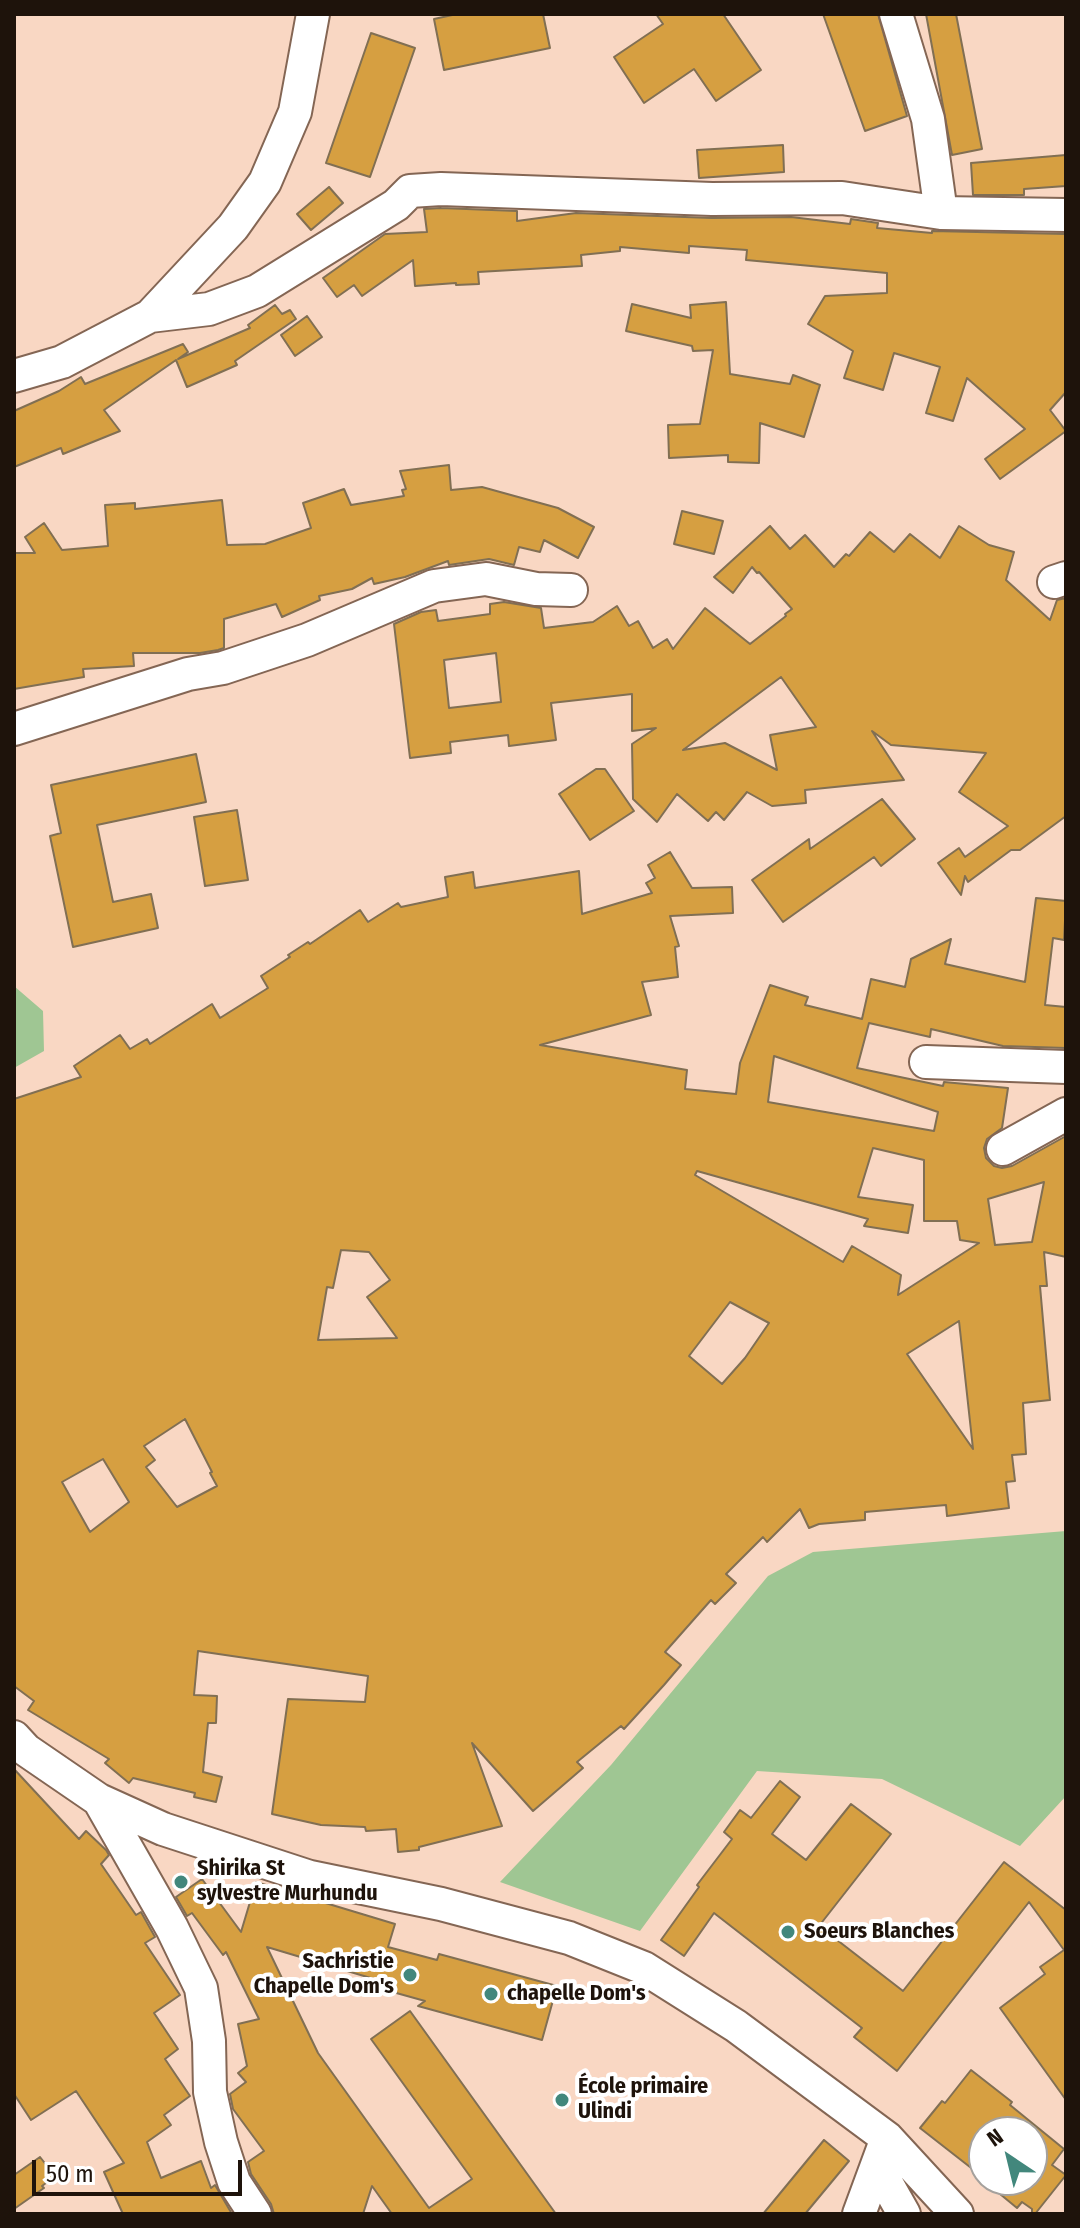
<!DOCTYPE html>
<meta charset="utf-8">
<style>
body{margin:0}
#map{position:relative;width:1080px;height:2228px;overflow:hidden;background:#f9d7c3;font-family:"Fira Sans Condensed",sans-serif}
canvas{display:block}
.frame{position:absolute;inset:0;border:16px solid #1e130b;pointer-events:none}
.north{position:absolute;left:968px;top:2116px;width:80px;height:80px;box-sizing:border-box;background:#fff;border:2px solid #a5a19d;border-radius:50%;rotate:325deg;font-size:22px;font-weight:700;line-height:32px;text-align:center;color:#1e130b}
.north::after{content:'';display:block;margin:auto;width:28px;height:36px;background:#42877c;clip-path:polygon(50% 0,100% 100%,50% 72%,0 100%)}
.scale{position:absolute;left:32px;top:2160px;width:210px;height:36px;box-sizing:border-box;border:4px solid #1e130b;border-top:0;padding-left:10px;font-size:24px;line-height:28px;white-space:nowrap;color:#1e130b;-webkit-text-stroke:6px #fff;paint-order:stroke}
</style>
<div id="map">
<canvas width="1080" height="2228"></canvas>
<div class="frame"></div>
<div class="north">N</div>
<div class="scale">50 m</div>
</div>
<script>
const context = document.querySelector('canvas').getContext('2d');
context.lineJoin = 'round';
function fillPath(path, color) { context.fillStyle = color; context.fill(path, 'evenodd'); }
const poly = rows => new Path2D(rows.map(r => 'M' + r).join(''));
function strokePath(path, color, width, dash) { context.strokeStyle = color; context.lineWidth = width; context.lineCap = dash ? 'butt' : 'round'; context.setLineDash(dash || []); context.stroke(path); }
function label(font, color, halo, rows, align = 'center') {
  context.font = font + ' "Fira Sans Condensed",sans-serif'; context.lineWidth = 8; context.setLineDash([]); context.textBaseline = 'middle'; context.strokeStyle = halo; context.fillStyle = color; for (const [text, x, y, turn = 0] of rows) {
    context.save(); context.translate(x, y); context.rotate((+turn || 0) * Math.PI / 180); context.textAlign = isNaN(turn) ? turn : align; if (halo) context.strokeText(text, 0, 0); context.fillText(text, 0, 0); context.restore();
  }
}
const green = poly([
 [14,986,43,1011,44,1051,14,1068],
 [1066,1531,1066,1796,1020,1846,882,1779,757,1771,640,1931,500,1882,611,1765,768,1576,813,1552]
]);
const building = poly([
 [457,14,543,14,550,48,444,70,434,19,457,14],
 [656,14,723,14,761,70,716,101,694,69,644,103,614,57,663,24,656,14],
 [823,14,878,14,907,116,865,131,823,14],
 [926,14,956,14,982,149,952,155,926,14],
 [371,33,415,48,370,177,326,163,371,33],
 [783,145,784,172,699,178,697,150,783,145],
 [1066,155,1066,186,1024,189,1024,195,973,195,971,163,1066,155],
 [329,187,343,203,311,230,297,214,329,187],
 [441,208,517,211,517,221,576,213,712,218,791,217,850,224,851,219,878,223,877,228,932,233,932,231,1066,234,1066,392,1050,410,1066,431,1000,479,985,459,1025,429,967,378,953,421,926,413,940,367,894,353,883,390,844,378,853,351,808,324,825,296,887,293,887,273,746,260,747,250,689,246,689,253,620,247,620,251,581,255,582,266,478,272,479,284,456,285,456,283,415,286,413,260,362,296,354,285,337,297,323,278,385,234,427,232,424,209,441,208],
 [726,302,730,374,790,384,793,375,820,385,804,437,760,423,759,463,728,462,728,455,669,458,668,425,700,424,713,350,693,351,692,346,626,331,632,304,691,318,690,305,726,302],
 [275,305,282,314,290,310,296,319,235,361,237,365,187,387,176,360,104,410,120,431,63,454,61,448,14,467,14,411,59,391,81,377,85,384,183,344,188,352,178,359,250,328,248,325,275,305],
 [307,316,322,337,295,356,281,335,307,316],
 [449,465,451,490,482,487,558,508,594,527,578,558,544,540,540,552,519,547,514,565,489,559,449,565,448,561,405,577,374,584,372,578,352,589,319,596,320,600,282,617,276,604,224,619,224,648,218,650,200,653,133,653,134,666,83,669,84,677,14,689,14,553,35,553,25,537,44,523,62,550,108,546,105,505,135,503,135,509,222,500,227,545,265,544,311,528,303,503,344,489,351,505,404,496,402,490,406,489,400,471,449,465],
 [682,511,723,521,714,554,674,544,682,511],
 [770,526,790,549,805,535,834,567,846,554,849,556,870,532,894,552,910,534,940,558,959,526,989,545,1014,552,1006,580,1050,620,1057,600,1066,598,1066,816,1020,850,1011,850,968,882,965,876,961,895,938,863,959,848,965,857,1008,826,959,792,986,753,891,745,872,731,904,780,805,790,806,803,772,806,747,792,724,820,716,812,708,821,677,794,657,822,633,799,632,744,656,728,632,731,632,694,551,703,556,740,509,746,508,735,450,742,451,753,410,758,394,624,421,612,436,610,438,621,490,614,490,604,504,602,541,608,544,628,593,622,617,606,629,626,638,621,653,648,667,639,673,649,705,608,750,644,786,616,785,614,792,609,759,572,757,573,752,567,733,593,714,577,770,526],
 [496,653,501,702,449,708,444,660,496,653],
 [781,677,816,727,770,735,777,770,725,743,683,750,781,677],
 [196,754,206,802,97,825,113,902,151,894,158,928,73,947,50,836,61,833,51,785,196,754],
 [596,769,605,769,634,811,590,840,559,794,596,769],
 [882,799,915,839,881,866,874,857,783,922,752,880,809,839,810,849,882,799],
 [237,810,248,880,205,886,194,817,237,810],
 [670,852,692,888,732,887,733,913,670,916,679,946,675,947,678,977,642,982,651,1015,540,1045,687,1070,685,1089,736,1094,740,1063,770,985,808,997,805,1005,862,1019,871,979,905,987,911,959,951,939,945,964,1025,982,1036,898,1066,901,1064,940,1053,938,1045,1005,1066,1007,1066,1048,1003,1046,931,1029,930,1037,869,1023,857,1068,943,1086,944,1082,1008,1088,1002,1128,987,1139,984,1148,986,1158,994,1166,1002,1168,1012,1166,1066,1136,1066,1257,1044,1252,1047,1286,1040,1286,1050,1400,1023,1403,1026,1454,1012,1455,1015,1481,1006,1482,1009,1508,947,1516,946,1505,865,1512,865,1520,819,1524,809,1528,800,1509,767,1542,763,1537,726,1574,736,1583,715,1604,711,1600,665,1652,681,1665,664,1685,624,1729,621,1726,577,1762,583,1768,533,1811,472,1743,502,1826,419,1847,419,1850,398,1852,396,1829,366,1831,365,1827,321,1825,272,1814,288,1699,365,1702,368,1676,198,1651,194,1695,217,1696,216,1723,208,1723,203,1772,222,1777,216,1802,194,1797,195,1793,133,1778,129,1783,105,1763,109,1759,28,1710,34,1701,14,1686,14,1099,81,1077,74,1066,120,1035,130,1049,147,1039,150,1044,212,1004,220,1018,268,988,261,976,290,957,288,955,308,942,310,944,360,910,368,922,398,903,401,907,448,897,445,877,473,872,475,888,579,871,582,914,652,893,646,883,655,878,648,865,670,852],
 [774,1056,938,1112,934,1131,768,1102,774,1056],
 [873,1148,924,1160,924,1221,957,1221,960,1240,979,1243,898,1295,901,1275,852,1246,843,1262,695,1175,697,1171,868,1219,864,1226,908,1233,913,1205,858,1197,873,1148],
 [1044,1182,1032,1242,995,1245,988,1199,1044,1182],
 [341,1250,369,1252,390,1280,367,1297,397,1338,318,1340,327,1287,333,1288,341,1250],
 [730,1302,769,1323,745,1358,722,1384,689,1356,730,1302],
 [959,1321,973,1449,907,1354,959,1321],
 [185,1419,212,1472,210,1473,217,1486,177,1507,146,1467,155,1460,144,1446,185,1419],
 [103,1459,129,1502,90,1532,62,1482,103,1459],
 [14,1769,79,1839,86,1831,106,1850,109,1855,101,1864,136,1915,141,1912,155,1937,145,1943,180,1995,154,2013,178,2049,165,2059,190,2096,164,2115,171,2125,147,2142,161,2178,201,2161,211,2188,215,2185,232,2214,123,2214,104,2172,124,2163,76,2091,31,2120,14,2094,14,1769],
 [780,1781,800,1797,772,1834,806,1860,851,1804,891,1834,819,1926,903,1991,1004,1862,1066,1910,1066,2100,1000,2008,1045,1974,1040,1967,1064,1950,1029,1902,897,2071,854,2037,862,2028,714,1913,684,1956,661,1940,699,1887,697,1885,732,1839,724,1832,740,1810,751,1818,780,1781],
 [202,1879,241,1932,256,1882,395,1924,388,1947,437,1960,439,1954,557,1986,542,2040,418,2006,425,2001,382,1989,384,1982,267,1947,318,2053,429,2208,472,2179,371,2039,410,2011,556,2214,392,2214,372,2186,363,2214,274,2214,271,2204,251,2174,248,2162,264,2151,233,2109,230,2094,246,2082,238,2073,247,2066,238,2024,259,2019,226,1952,223,1955,192,1913,187,1916,176,1897,202,1879],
 [971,2070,1012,2102,1010,2105,1064,2149,1052,2165,1066,2175,1035,2214,1032,2214,1032,2209,1022,2202,1017,2208,983,2180,1032,2180,1032,2132,984,2132,984,2178,920,2128,942,2101,945,2103,971,2070],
 [824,2140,849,2161,805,2214,763,2214,824,2140],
 [40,2157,55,2176,42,2186,44,2188,14,2209,14,2175,40,2157]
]);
const minor = poly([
 [896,14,928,119,941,213],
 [150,316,209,309,257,291,396,205,410,191,441,189,712,199,842,198,941,213,1066,215],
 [14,376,62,362,150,316,233,227,265,182,295,112,313,14],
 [1054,582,1066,578],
 [14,729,188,674,223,668,307,640,434,586,486,579,536,589,571,590],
 [926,1062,1066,1067],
 [1003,1149,1066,1114],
 [14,1737,26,1750,99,1800,163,1829,310,1877,441,1904,569,1938,644,1968,736,2026,887,2138,957,2214],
 [99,1800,172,1928,201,1988,209,2041,210,2092,221,2142,234,2182,255,2214],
 [877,2166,904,2214],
 [859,2214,887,2138]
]);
const markers = [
 [181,1882,8,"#42877c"],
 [788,1932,8,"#42877c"],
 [410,1975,8,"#42877c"],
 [491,1994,8,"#42877c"],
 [562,2100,8,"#42877c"]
];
const poiNames = [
 ["Shirika St",197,1869],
 ["sylvestre Murhundu",197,1894],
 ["Soeurs Blanches",804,1932],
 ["Sachristie",394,1962,"right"],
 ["Chapelle Dom's",394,1987,"right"],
 ["chapelle Dom's",507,1994],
 ["École primaire",578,2087],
 ["Ulindi",578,2112]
];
fillPath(green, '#9fc693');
fillPath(building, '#d69f41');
strokePath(building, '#816f53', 2);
strokePath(minor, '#846654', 36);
strokePath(minor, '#fff', 32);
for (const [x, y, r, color] of markers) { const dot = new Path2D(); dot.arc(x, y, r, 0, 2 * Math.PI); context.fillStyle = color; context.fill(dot); strokePath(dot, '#fff', 3); }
label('bold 22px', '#1e130b', '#fff', poiNames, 'left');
</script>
